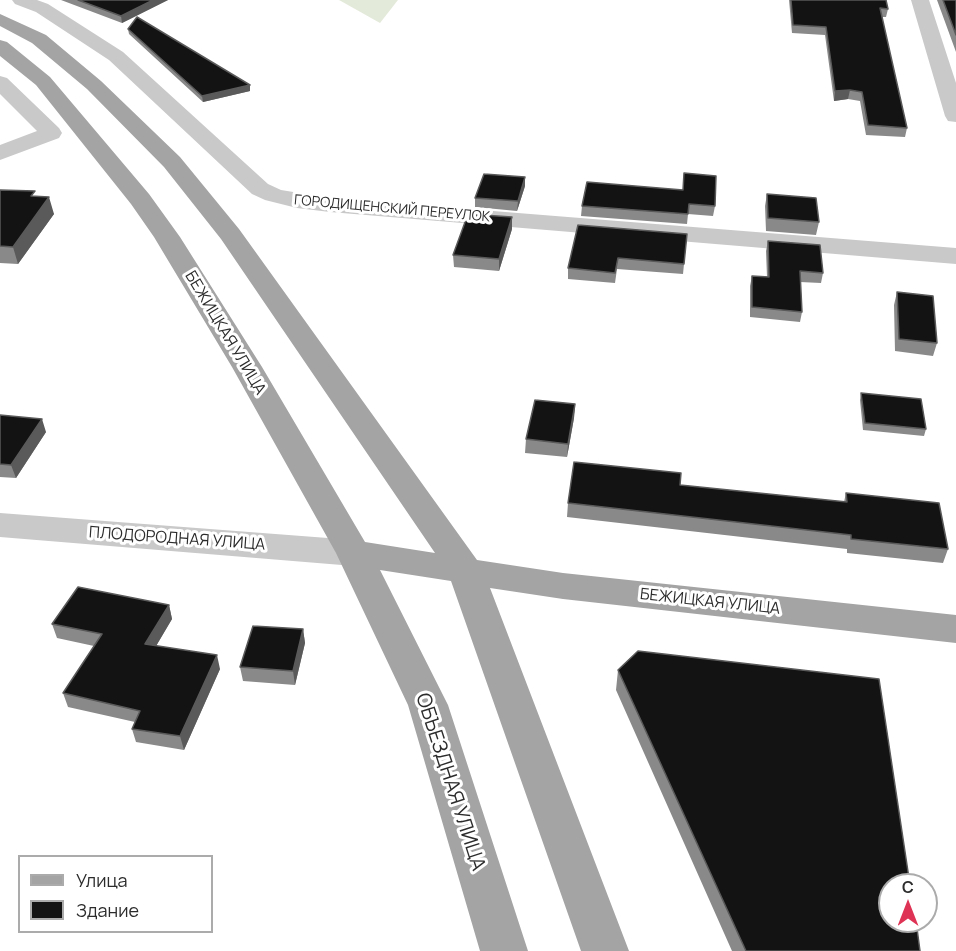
<!DOCTYPE html>
<meta charset="utf-8">
<style>
body{margin:0}
#map{position:relative;width:956px;height:951px;overflow:hidden;background:#fff;font-family:Manrope,sans-serif}
canvas{display:block}
.legend{position:absolute;left:18px;top:855px;width:195px;height:78px;box-sizing:border-box;background:#fff;border:2px solid #ababab;margin:0;padding:8px 10px;list-style:none;font-size:18px;color:#2c2c2c}
.legend li{display:flex;align-items:center;gap:12px;height:30px}
.legend b{width:30px;border:2px solid #ababab}
.north{position:absolute;left:878px;top:873px;width:60px;height:60px;box-sizing:border-box;background:#fff;border:2px solid #ababab;border-radius:50%;rotate:0deg;font-size:16px;font-weight:700;line-height:24px;text-align:center;color:#2c2c2c}
.north::after{content:'';display:block;margin:auto;width:21px;height:27px;background:#df3355;clip-path:polygon(50% 0,100% 100%,50% 72%,0 100%)}
</style>
<div id="map">
<canvas width="956" height="951"></canvas>
<ul class="legend">
<li><b style="height:8px;background:#a4a4a4"></b>Улица</li>
<li><b style="height:16px;background:#131313"></b>Здание</li>
</ul>
<div class="north">С</div>
</div>
<script>
const context = document.querySelector('canvas').getContext('2d');
context.lineJoin = 'round';
function fillPath(path, color) { context.fillStyle = color; context.fill(path, 'evenodd'); }
const poly = rows => new Path2D(rows.map(r => 'M' + r).join(''));
function strokePath(path, color, width, dash) { context.strokeStyle = color; context.lineWidth = width; context.lineCap = dash ? 'butt' : 'round'; context.setLineDash(dash || []); context.stroke(path); }
function label(font, color, halo, rows, align = 'center') {
  context.font = font + ' Manrope,sans-serif'; context.lineWidth = 6; context.setLineDash([]); context.textBaseline = 'middle'; context.strokeStyle = halo; context.fillStyle = color; for (const [text, x, y, turn = 0] of rows) {
    context.save(); context.translate(x, y); context.rotate((+turn || 0) * Math.PI / 180); context.textAlign = isNaN(turn) ? turn : align; if (halo) context.strokeText(text, 0, 0); context.fillText(text, 0, 0); context.restore();
  }
}
const green = poly([
 [339,0,398,0,380,23]
]);
const minor = poly([
 [12,0,37,0,48,4,123,52,268,184,281,190,330,198,956,248,956,264,330,212,297,208,265,200,252,194,109,60,36,12,15,4,12,0],
 [911,0,929,0,956,83,956,122,948,121,945,116,911,0],
 [0,76,7,78,59,128,62,133,59,138,0,160,0,145,37,131,0,94,0,76],
 [0,513,354,540,367,544,372,553,367,562,354,566,0,537,0,513]
]);
const major = poly([
 [0,14,46,35,101,81,180,157,239,229,477,560,563,573,956,615,956,643,563,599,490,588,629,951,581,951,451,581,380,570,448,705,528,951,480,951,408,705,336,553,232,367,154,237,131,204,36,85,0,56,0,40,7,42,50,77,149,194,180,237,262,367,365,542,435,553,221,239,164,167,87,89,32,43,0,26,0,14]
]);
const wall = poly([
 [61,0,168,0,122,23],
 [789,0,886,0,888,9,886,17,882,17,907,128,905,137,866,135,860,101,848,99,834,101,825,35,792,33],
 [937,0,956,0,956,52],
 [128,29,250,91,203,102,129,34],
 [587,182,715,206,713,216,688,214,687,224,581,216,582,206],
 [525,186,517,211,475,207,475,198],
 [0,190,36,197,54,214,18,264,0,263],
 [767,194,819,222,816,235,766,231,765,206],
 [512,229,499,271,454,267,453,255],
 [687,234,683,274,617,269,615,283,568,279,568,268],
 [768,241,823,273,821,283,800,282,802,312,800,322,750,317,750,286,752,276,767,277,766,251],
 [897,292,937,343,933,356,895,351,894,305],
 [861,393,926,429,924,436,863,430,860,400],
 [575,404,574,418,567,457,525,453,526,439],
 [0,415,46,432,16,478,0,477],
 [680,485,844,502,846,493,948,549,943,563,847,553,847,549,567,517,568,503],
 [169,605,172,619,156,646,220,669,184,750,136,742,132,729,135,722,68,707,63,693,94,646,57,638,52,624],
 [303,629,305,643,295,685,243,681,240,667],
 [618,670,920,951,732,951,616,690]
]);
const shadedWall = poly([
 [153,0,168,0,122,23,121,16],
 [250,85,250,91,203,102,202,96],
 [850,90,848,99,834,101,835,91],
 [525,177,525,186,517,211,518,201],
 [49,197,54,214,18,264,13,247],
 [512,217,512,229,499,271,499,259],
 [575,404,574,418,567,457,568,444],
 [42,419,46,432,16,478,11,465],
 [169,605,172,619,149,658,145,644],
 [303,629,305,643,295,685,293,671],
 [217,655,220,669,184,750,180,736]
]);
const building = poly([
 [78,0,153,0,121,16,78,0],
 [791,0,886,0,888,9,880,8,907,128,868,125,862,92,850,90,835,91,826,27,793,25,791,0],
 [943,0,956,0,956,35,943,0],
 [137,17,250,85,202,96,128,29,137,17],
 [684,173,716,176,715,206,689,204,688,214,582,206,587,182,683,190,684,173],
 [484,174,525,177,518,201,475,198,484,174],
 [0,190,35,191,31,196,49,197,13,247,0,246,0,190],
 [767,194,816,198,819,222,768,218,767,194],
 [468,214,512,217,499,259,453,255,468,214],
 [578,225,687,234,684,264,618,258,615,273,568,268,578,225],
 [768,241,820,245,823,273,800,271,802,312,752,307,752,276,769,277,768,241],
 [897,292,933,296,937,343,899,339,897,292],
 [861,393,921,399,926,429,865,423,861,393],
 [535,400,575,404,568,444,526,439,535,400],
 [0,415,42,419,11,465,0,464,0,415],
 [574,462,681,473,680,485,847,502,846,493,939,503,948,549,851,539,851,535,568,503,574,462],
 [78,587,169,605,145,644,217,655,180,736,132,729,140,711,63,693,102,634,52,624,78,587],
 [253,626,303,629,293,671,240,667,253,626],
 [638,651,879,679,910,885,890,885,890,921,916,921,920,951,746,951,618,670,638,651]
]);
const farStreetnames = [
 ["ГОРОДИЩЕНСКИЙ ПЕРЕУЛОК",392,209,5]
];
const streetNames = [
 ["БЕЖИЦКАЯ УЛИЦА",225,333,59],
 ["ПЛОДОРОДНАЯ УЛИЦА",177,539,4],
 ["БЕЖИЦКАЯ УЛИЦА",710,602,6]
];
const nearStreetnames = [
 ["ОБЪЕЗДНАЯ УЛИЦА",450,782,72]
];
fillPath(green, '#e4eada');
fillPath(minor, '#c9c9c9');
fillPath(major, '#a4a4a4');
fillPath(wall, '#898989');
fillPath(shadedWall, '#5a5a5a');
fillPath(building, '#131313');
strokePath(building, '#5a5a5a', 1.5);
label('14px', '#2c2c2c', '#fff', farStreetnames);
label('16px', '#2c2c2c', '#fff', streetNames);
label('20px', '#2c2c2c', '#fff', nearStreetnames);
</script>
